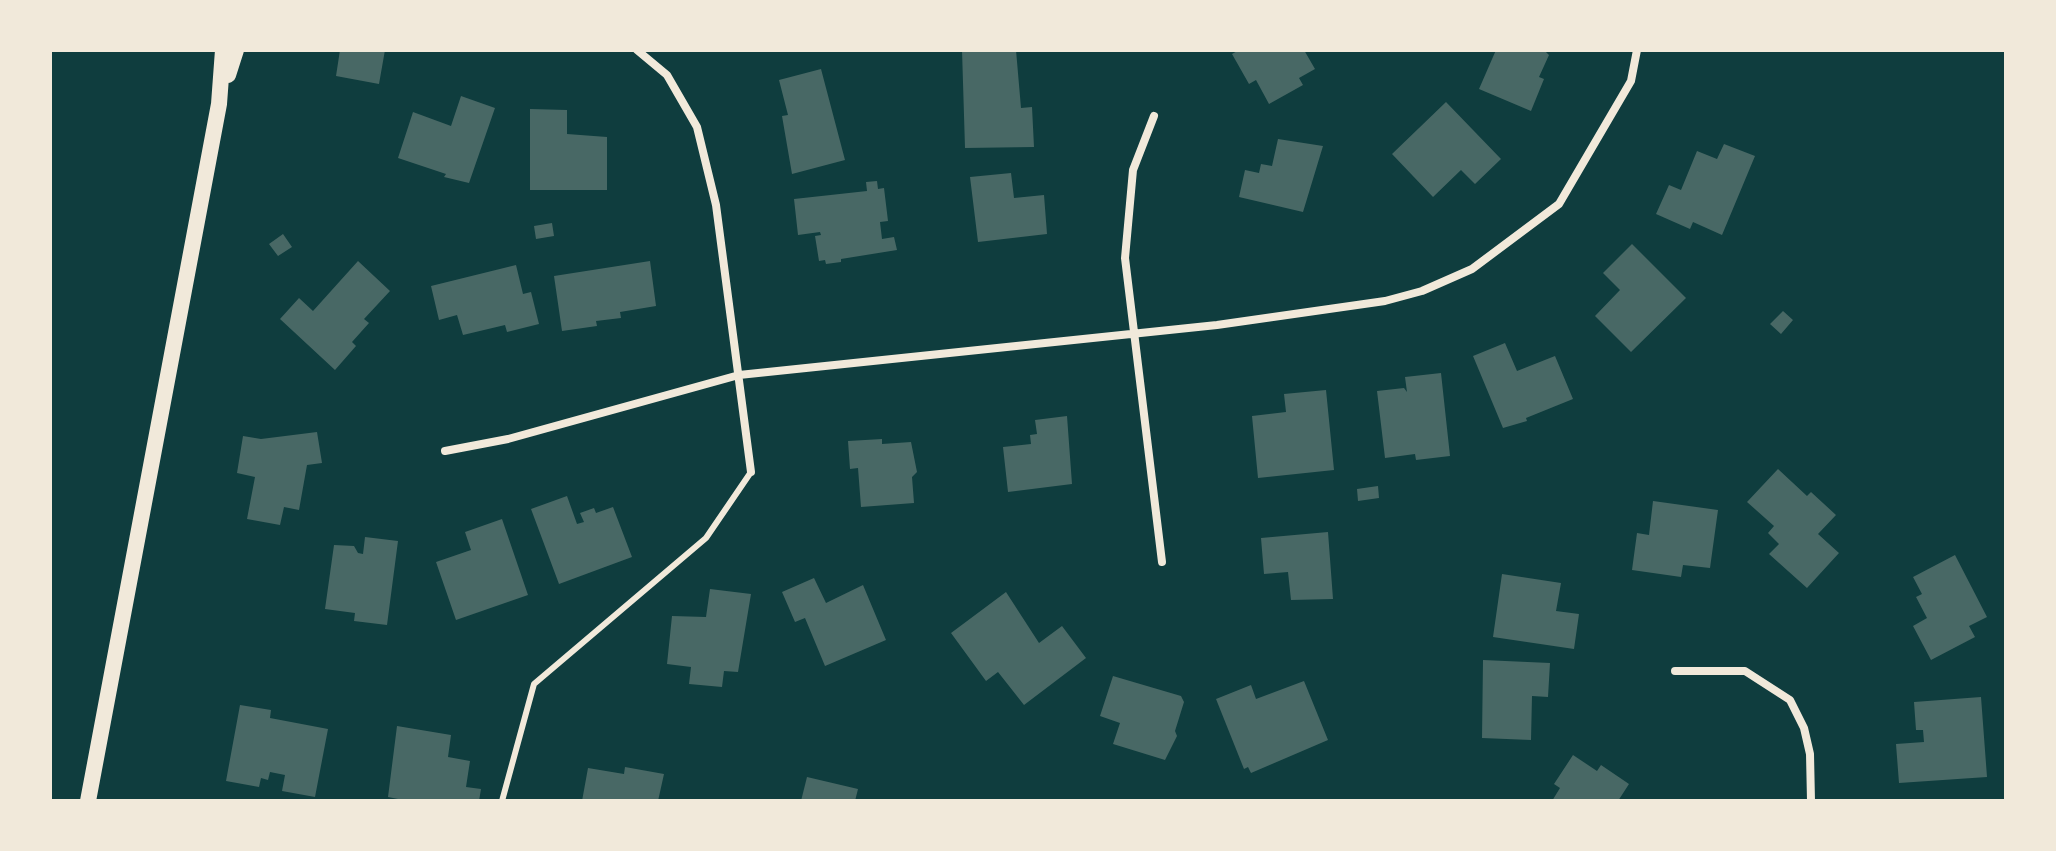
<!DOCTYPE html>
<style>
body{margin:0}
#map{position:relative;width:2056px;height:851px;overflow:hidden;background:#0f3d3e;font-family:Commissioner,sans-serif}
canvas{display:block}
.frame{position:absolute;inset:0;border:52px solid #f1e9da;pointer-events:none}
</style>
<div id="map">
<canvas width="2056" height="851"></canvas>
<div class="frame"></div>
</div>
<script>
const context = document.querySelector('canvas').getContext('2d');
context.lineJoin = 'round';
function fillPath(path, color) { context.fillStyle = color; context.fill(path, 'evenodd'); }
const poly = rows => new Path2D(rows.map(r => 'M' + r).join(''));
function strokePath(path, color, width, dash) { context.strokeStyle = color; context.lineWidth = width; context.lineCap = dash ? 'butt' : 'round'; context.setLineDash(dash || []); context.stroke(path); }
const building = poly([
 [340,50,385,50,379,84,336,76],
 [962,50,1016,50,1021,108,1032,107,1034,147,965,148],
 [1239,50,1304,50,1315,69,1299,78,1303,85,1269,104,1256,80,1249,84,1232,54],
 [1496,50,1544,50,1549,55,1539,77,1544,79,1531,111,1479,89],
 [821,69,845,160,792,174,782,116,788,115,779,80],
 [461,96,495,108,469,183,444,177,446,174,398,158,413,112,451,126],
 [1446,102,1501,159,1475,184,1461,170,1433,197,1392,154],
 [530,109,567,110,567,134,607,137,607,190,530,190],
 [1278,139,1323,146,1303,212,1239,197,1245,170,1259,173,1261,164,1272,166],
 [1724,144,1755,156,1722,235,1693,222,1690,229,1656,214,1669,185,1681,190,1697,151,1717,159],
 [1011,173,1014,198,1044,195,1047,234,978,242,970,177],
 [877,181,878,189,884,188,888,221,880,222,882,239,894,237,897,250,841,259,841,262,826,264,825,260,819,261,815,236,821,235,820,232,798,235,794,199,867,191,866,182],
 [552,223,554,236,536,239,534,226],
 [283,234,292,247,278,256,269,244],
 [1632,244,1686,298,1631,352,1595,316,1620,290,1603,273],
 [358,261,390,291,364,319,369,323,352,342,356,346,335,370,280,319,299,298,313,311],
 [650,261,656,306,620,312,621,318,596,321,597,326,562,331,554,276],
 [516,265,523,294,531,292,539,324,507,332,505,325,463,335,457,315,439,320,431,286],
 [1783,311,1793,320,1781,334,1770,324],
 [1505,343,1517,371,1555,356,1573,399,1526,418,1527,421,1503,428,1473,356],
 [1441,373,1450,456,1416,460,1415,454,1385,458,1377,391,1404,388,1407,392,1405,377],
 [1326,390,1334,470,1258,478,1252,416,1286,412,1284,394],
 [1067,416,1072,484,1008,492,1003,447,1031,444,1030,435,1037,434,1035,420],
 [317,432,322,463,307,465,299,510,284,507,280,525,247,519,255,477,237,473,243,436,261,439],
 [882,439,882,444,911,442,917,472,912,477,914,503,861,507,858,468,850,469,848,441],
 [1778,469,1807,496,1811,492,1836,515,1818,534,1839,553,1807,588,1769,554,1779,544,1768,533,1774,526,1747,502],
 [1378,486,1379,498,1358,501,1357,489],
 [567,496,577,524,584,522,580,513,594,508,596,513,613,507,632,557,559,584,531,509],
 [1653,501,1718,510,1710,568,1683,565,1681,577,1632,570,1637,533,1649,535],
 [502,519,528,595,456,620,436,562,471,550,465,532],
 [1328,532,1333,599,1291,600,1288,572,1264,574,1261,538],
 [365,537,398,541,387,625,354,621,355,613,325,609,334,545,354,546,358,553,363,554],
 [1955,555,1987,617,1969,626,1975,637,1931,660,1913,626,1927,618,1916,597,1922,594,1913,577],
 [1502,574,1561,583,1556,611,1579,614,1574,649,1493,637],
 [814,578,826,603,863,585,886,640,825,666,805,618,795,622,782,592],
 [710,589,751,594,738,672,724,671,722,687,689,684,691,667,667,664,672,616,706,617],
 [1006,592,1039,643,1062,626,1086,658,1024,705,998,672,986,681,951,633],
 [1483,660,1550,663,1548,697,1532,696,1531,740,1482,738],
 [1113,676,1181,696,1184,702,1175,731,1177,736,1165,760,1113,744,1120,723,1100,716],
 [1304,681,1328,740,1251,773,1248,767,1244,769,1216,699,1251,685,1256,699],
 [1981,697,1987,777,1899,783,1896,744,1924,742,1923,730,1916,730,1914,702],
 [240,705,271,710,270,718,328,729,315,797,282,791,285,775,270,772,268,780,261,778,259,787,226,781],
 [397,726,451,735,448,757,470,761,466,787,481,789,479,801,408,801,388,797],
 [1573,755,1597,771,1601,765,1629,784,1618,801,1552,801,1560,788,1554,784],
 [625,767,664,774,658,801,582,801,588,768,624,774],
 [807,777,858,789,855,801,801,801]
]);
const service = poly([
 [502,801,534,684,706,538,751,472]
]);
const minor = poly([
 [637,50,667,75,697,127,716,205,751,472],
 [1154,116,1133,170,1125,258,1162,562],
 [445,451,508,439,739,375,1217,325,1385,301,1422,291,1472,269,1559,204,1631,81,1637,50],
 [1675,671,1745,671,1790,700,1804,728,1810,754,1811,801]
]);
const secondary = poly([
 [228,75,236,50],
 [88,801,219,104,223,50]
]);
fillPath(building, '#486865');
strokePath(service, '#f1e9da', 6);
strokePath(minor, '#f1e9da', 8);
strokePath(secondary, '#f1e9da', 16);
</script>
